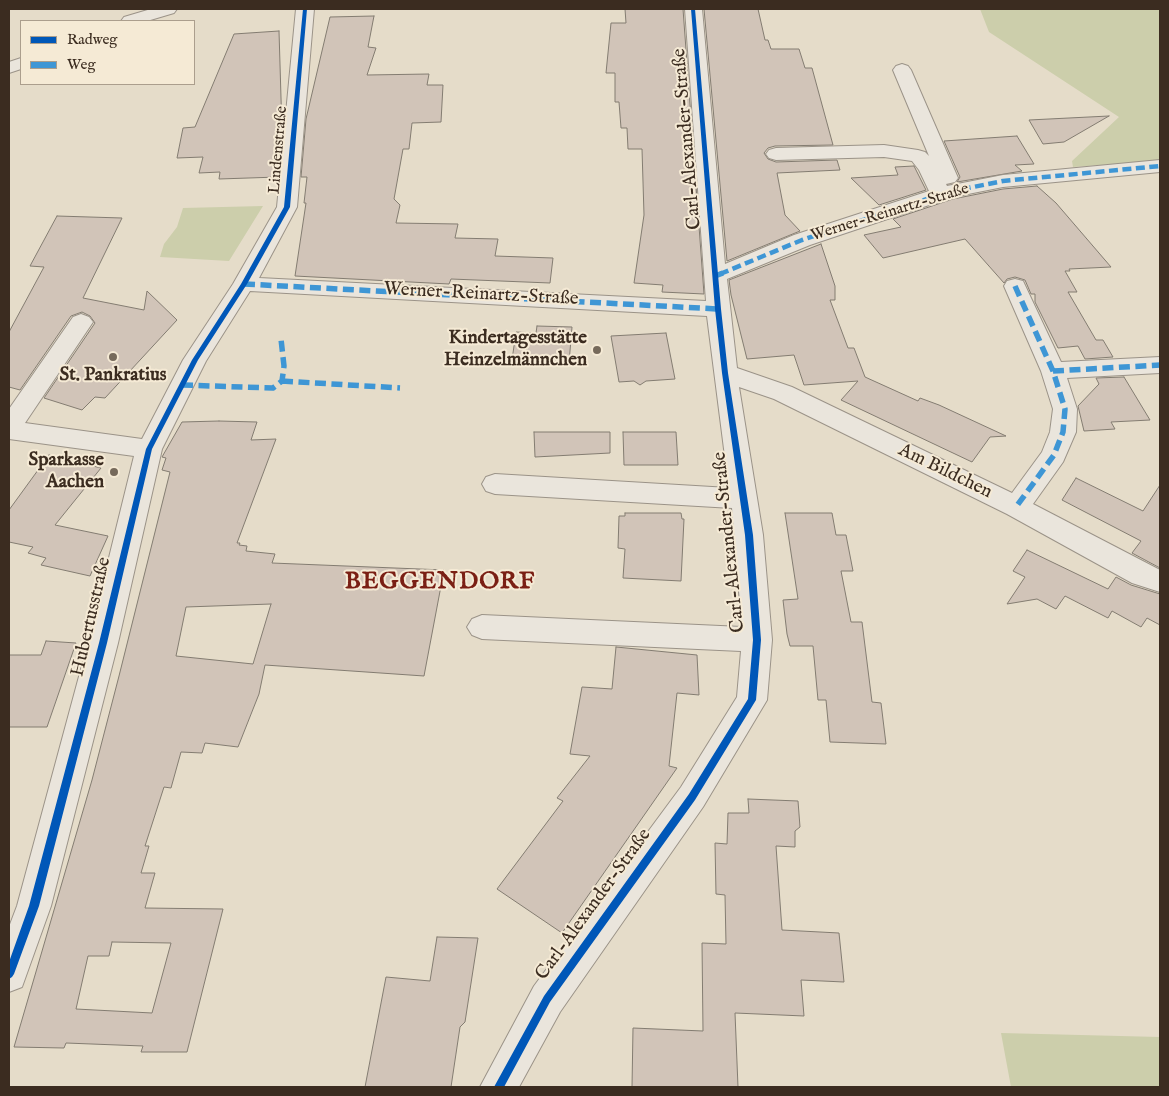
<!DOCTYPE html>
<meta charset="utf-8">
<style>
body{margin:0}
#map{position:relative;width:1169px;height:1096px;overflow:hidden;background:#e5dcc9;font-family:"IM FELL English",serif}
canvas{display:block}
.frame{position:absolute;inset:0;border:10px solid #3b2c20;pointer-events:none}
.legend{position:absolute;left:20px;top:20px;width:175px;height:65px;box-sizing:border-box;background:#f5ead5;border:1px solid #ab9e8d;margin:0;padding:6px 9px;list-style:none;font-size:15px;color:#3b2c20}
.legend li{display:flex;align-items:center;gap:10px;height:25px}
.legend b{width:25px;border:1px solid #ab9e8d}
</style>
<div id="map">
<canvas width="1169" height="1096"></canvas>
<div class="frame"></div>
<ul class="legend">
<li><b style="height:6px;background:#0057b8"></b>Radweg</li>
<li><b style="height:6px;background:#3e96d5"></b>Weg</li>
</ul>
</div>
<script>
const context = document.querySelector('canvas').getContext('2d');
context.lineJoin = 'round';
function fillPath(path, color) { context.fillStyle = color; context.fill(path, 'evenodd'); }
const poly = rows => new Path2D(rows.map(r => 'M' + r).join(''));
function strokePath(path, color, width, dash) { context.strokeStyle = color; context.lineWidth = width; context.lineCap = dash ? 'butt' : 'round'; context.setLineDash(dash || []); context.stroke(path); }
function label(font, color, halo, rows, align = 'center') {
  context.font = font + ' "IM FELL English",serif'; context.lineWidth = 4; context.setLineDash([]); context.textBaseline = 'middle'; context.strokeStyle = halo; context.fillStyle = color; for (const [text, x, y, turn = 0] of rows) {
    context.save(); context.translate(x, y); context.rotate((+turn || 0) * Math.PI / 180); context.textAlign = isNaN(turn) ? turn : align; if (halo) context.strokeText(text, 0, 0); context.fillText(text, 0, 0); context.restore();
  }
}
const green = poly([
 [980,9,1160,9,1160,161,1073,167,1072,161,1119,117,989,32],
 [263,206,229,261,160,257,164,244,177,227,183,208],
 [1001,1033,1160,1037,1160,1087,1011,1087]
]);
const building = poly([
 [625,9,683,9,704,294,662,292,663,285,634,283,644,215,642,149,628,149,627,128,621,128,619,102,615,102,615,73,606,73,611,23,626,23,625,9],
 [704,9,758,9,765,40,768,40,771,49,799,49,805,68,812,68,833,145,775,146,768,148,764,153,768,159,776,162,837,160,840,170,777,173,785,215,800,231,727,261,704,9],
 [374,16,368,47,376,48,367,75,429,74,427,85,443,85,441,122,412,123,409,149,403,149,394,199,400,205,396,223,458,224,455,238,498,239,495,256,553,258,550,283,451,279,449,284,295,276,306,203,304,203,307,177,301,177,306,119,330,17,374,16],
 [279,31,282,131,278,177,219,179,220,172,199,173,203,157,177,158,183,128,195,127,234,34,279,31],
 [1109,116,1064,142,1043,144,1029,120,1109,116],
 [1017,136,1034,164,1015,165,1022,171,957,182,960,177,944,141,1017,136],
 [914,166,926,190,879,205,851,178,898,175,895,167,914,166],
 [1037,186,1056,203,1111,267,1069,269,1070,271,1065,271,1077,292,1068,292,1096,340,1103,340,1113,357,1085,359,1078,346,1058,348,1035,302,1035,294,1031,294,1025,280,1015,277,1007,279,1004,283,965,239,883,258,864,235,901,227,893,219,953,199,1003,189,1037,186],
 [57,216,122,218,83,298,144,310,147,291,177,320,105,398,95,397,82,410,44,398,95,323,90,316,82,312,71,316,20,390,9,387,9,332,44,267,30,266,57,216],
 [821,244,835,286,835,300,830,300,848,348,854,348,865,377,918,401,920,398,939,405,1006,436,990,437,972,462,841,400,858,381,804,385,794,355,747,359,731,295,729,280,821,244],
 [537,326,572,327,569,363,512,360,516,332,536,333,537,326],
 [666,333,675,379,646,381,640,385,634,381,619,382,611,336,666,333],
 [1124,377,1150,420,1111,422,1115,429,1084,431,1078,406,1099,384,1096,378,1124,377],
 [219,421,257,422,251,440,276,439,237,543,240,543,239,545,247,546,246,551,275,554,272,563,444,570,424,676,265,665,259,694,238,747,205,743,202,753,181,752,171,788,164,787,145,846,149,846,141,873,155,873,145,908,223,909,187,1052,141,1052,143,1046,66,1043,64,1048,14,1047,92,780,119,676,170,472,162,470,166,458,162,457,182,422,219,421],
 [271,604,253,664,176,656,186,607,271,604],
 [112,942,171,943,152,1013,76,1009,88,956,109,956,112,942],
 [534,432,610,432,610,453,535,457,534,432],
 [623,432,676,432,678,465,624,465,623,432],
 [49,455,101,468,55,525,108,536,90,576,41,565,46,558,28,553,33,547,9,542,9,510,49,455],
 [1076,478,1143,511,1160,485,1160,568,1132,553,1141,541,1062,500,1076,478],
 [625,513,681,513,682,519,684,519,681,581,623,578,625,549,618,548,619,516,625,516,625,513],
 [785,513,832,513,836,535,846,535,853,571,841,571,851,622,862,622,872,702,881,703,886,744,830,742,826,700,818,700,813,646,790,646,787,634,783,600,798,599,785,513],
 [1027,550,1108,589,1116,577,1131,585,1160,594,1160,625,1147,618,1141,627,1112,611,1108,618,1065,596,1056,609,1037,599,1007,604,1025,577,1013,571,1027,550],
 [46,641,76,643,47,727,9,727,9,655,41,655,46,641],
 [616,647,697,655,699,695,677,693,669,766,677,768,562,933,497,889,563,801,557,798,590,756,570,754,582,687,612,689,616,647],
 [748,799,798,801,800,827,795,831,795,847,776,846,782,930,839,933,844,982,801,980,804,1016,735,1013,738,1087,632,1087,633,1028,703,1031,702,943,726,944,725,895,716,894,715,843,727,844,728,813,749,813,748,799],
 [437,937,478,938,465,1022,460,1027,451,1087,365,1087,386,977,430,981,437,937]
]);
const minor = poly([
 [151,9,177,9,174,13,147,21,121,21,124,17,151,9],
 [296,9,314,9,297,207,259,278,706,301,685,9,702,9,725,264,794,235,929,191,919,170,912,161,884,157,776,160,769,158,766,154,769,150,776,148,884,145,918,150,925,152,929,156,893,70,896,66,902,64,908,66,911,70,958,178,955,182,946,184,947,186,1003,175,1160,160,1160,172,1003,187,953,197,810,245,727,279,737,368,792,387,1012,493,1042,452,1050,432,1053,409,1041,371,1004,286,1007,281,1015,279,1023,281,1061,362,1160,357,1160,373,1067,378,1077,409,1076,432,1063,462,1033,504,1160,570,1160,592,1132,583,1007,514,774,399,739,387,763,535,772,640,767,700,703,807,560,1012,519,1087,480,1087,534,986,681,787,737,697,741,651,482,639,472,635,467,627,472,619,482,615,742,627,732,508,495,494,486,491,482,484,486,477,495,474,729,488,707,316,250,291,206,361,162,449,118,643,51,906,22,987,9,992,9,927,17,906,88,643,134,456,9,439,9,409,73,317,81,314,89,317,93,322,25,423,142,439,183,360,233,284,277,207,296,9],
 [21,58,21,69,9,73,9,62,21,58]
]);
const quietFar1 = poly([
 [720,274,802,240,948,192,1003,181,1160,166]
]);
const quiet = poly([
 [715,276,723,273],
 [244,284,718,309],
 [1015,286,1053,371,1065,409,1063,432,1054,455,1016,507],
 [1053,371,1160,365],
 [282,381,400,388],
 [182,385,273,388,282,381,284,366,281,339]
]);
const cycleway = poly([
 [303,9,307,9,290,207,247,284,198,360,152,449,107,643,39,906,14,974,12,977,9,979,9,962,29,906,99,643,146,449,192,360,241,284,284,207,303,9],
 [691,9,695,9,721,309,728,373,753,535,761,640,756,700,695,800,550,1002,504,1087,494,1087,544,996,689,794,748,699,753,640,745,535,722,373,715,309,691,9]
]);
const markers = [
 [597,350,5,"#766a5b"],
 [113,357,5,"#766a5b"],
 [114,472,5,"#766a5b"]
];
const farStreetnames = [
 ["Lindenstraße",279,150,-85],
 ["Werner-Reinartz-Straße",890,213,-17]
];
const streetNames = [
 ["Carl-Alexander-Straße",688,139,-95],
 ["Werner-Reinartz-Straße",481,295,3],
 ["Am Bildchen",945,472,26],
 ["Carl-Alexander-Straße",730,542,-96],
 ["Hubertusstraße",92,617,-77],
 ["Carl-Alexander-Straße",594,905,-54]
];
const poiNames = [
 ["Kindertagesstätte",587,339],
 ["Heinzelmännchen",587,361],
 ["St. Pankratius",113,376,"center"],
 ["Sparkasse",104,461],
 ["Aachen",104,483]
];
const districtNames = [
 ["BEGGENDORF",440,583]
];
fillPath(green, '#ccceab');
fillPath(building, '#d1c4b8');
strokePath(building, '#837c71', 1);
strokePath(minor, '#9b9388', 2);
fillPath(minor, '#eae5dc');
strokePath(quietFar1, '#3e96d5', 4.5, [9, 4.5]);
strokePath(quiet, '#3e96d5', 5.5, [11, 5.5]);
fillPath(cycleway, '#0057b8');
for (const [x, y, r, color] of markers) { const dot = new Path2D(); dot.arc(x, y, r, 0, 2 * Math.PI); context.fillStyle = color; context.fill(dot); strokePath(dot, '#f5ead5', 2); }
label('16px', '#3b2c20', '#f5ead5', farStreetnames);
label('19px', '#3b2c20', '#f5ead5', streetNames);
label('bold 19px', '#3b2c20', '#f5ead5', poiNames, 'right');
context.letterSpacing = '1px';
label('bold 24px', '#7a1f14', '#f5ead5', districtNames);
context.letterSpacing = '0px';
</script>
